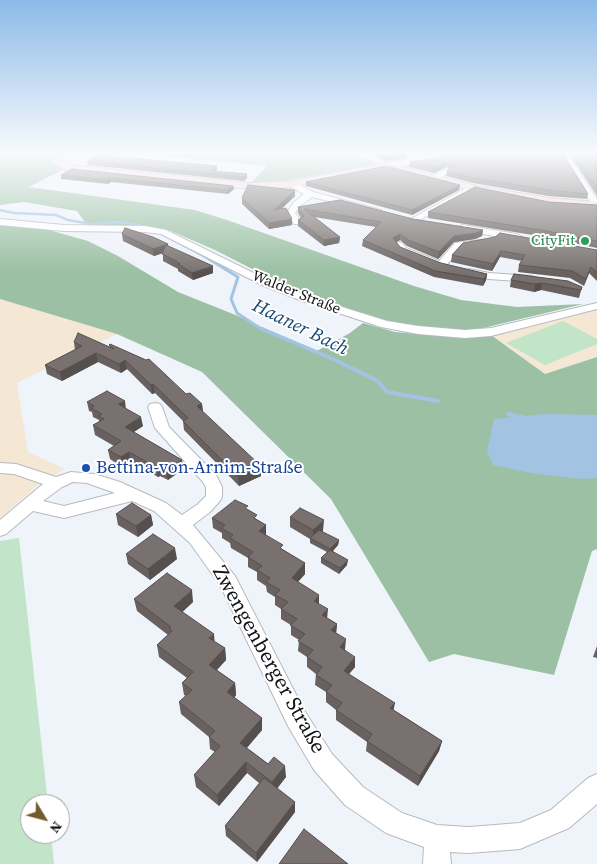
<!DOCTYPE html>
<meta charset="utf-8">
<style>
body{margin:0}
#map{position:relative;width:597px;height:864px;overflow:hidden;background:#eff3fa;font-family:"Source Serif 4",serif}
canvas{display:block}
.north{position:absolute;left:20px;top:794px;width:50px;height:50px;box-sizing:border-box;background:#fff;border:1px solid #a0a1a1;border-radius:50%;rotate:127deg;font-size:14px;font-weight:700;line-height:20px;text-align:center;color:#111315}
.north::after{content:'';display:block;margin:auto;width:18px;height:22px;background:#735b2c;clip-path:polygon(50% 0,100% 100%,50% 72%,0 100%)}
</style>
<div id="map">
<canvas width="597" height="864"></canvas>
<div class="north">N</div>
</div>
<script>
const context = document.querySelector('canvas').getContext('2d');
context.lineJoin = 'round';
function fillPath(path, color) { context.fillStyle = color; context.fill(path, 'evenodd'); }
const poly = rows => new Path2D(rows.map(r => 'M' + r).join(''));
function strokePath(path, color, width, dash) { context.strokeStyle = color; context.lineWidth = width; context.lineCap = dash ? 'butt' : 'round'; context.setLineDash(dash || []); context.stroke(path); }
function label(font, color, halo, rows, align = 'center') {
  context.font = font + ' "Source Serif 4",serif'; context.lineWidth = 4; context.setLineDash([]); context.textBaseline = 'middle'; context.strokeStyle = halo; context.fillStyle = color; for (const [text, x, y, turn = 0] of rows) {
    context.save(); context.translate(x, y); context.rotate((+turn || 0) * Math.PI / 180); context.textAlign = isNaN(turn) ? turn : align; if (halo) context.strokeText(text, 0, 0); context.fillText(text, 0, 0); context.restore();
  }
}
const education = poly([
 [0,299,117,334,17,383,28,452,65,469,39,484,0,518],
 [597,309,597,357,545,374,491,335]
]);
const green = poly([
 [563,321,597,339,597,344,545,365,506,343],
 [19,538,48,804,30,804,30,834,51,834,54,864,0,864,0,541]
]);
const forest = poly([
 [0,152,70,152,55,158,53,162,64,169,29,187,195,210,227,220,414,286,461,300,517,307,583,304,475,330,434,329,374,318,301,294,215,250,171,231,132,226,87,225,77,211,24,202,0,205],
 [123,152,200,152,219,155,239,155,250,152,347,152,381,164,277,182,251,183,267,166],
 [0,225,49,230,88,241,118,256,178,292,238,316,315,352,350,333,363,323,395,332,461,338,491,335,545,374,597,357,597,549,592,551,554,675,454,654,429,662,331,499,202,372,117,334,0,299]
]);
const water = poly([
 [545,414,597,415,597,478,583,479,536,474,493,465,487,451,494,419]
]);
const streamFar2 = poly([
 [0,210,14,213,56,215,68,220,91,224,122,222,140,225]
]);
const streamFar1 = poly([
 [162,234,204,256,238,277,231,299,237,313,264,331]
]);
const stream = poly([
 [262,329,333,359,378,381,387,392,438,401],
 [508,414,526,418]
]);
const minor = poly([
 [398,152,408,152,428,160,421,162,398,152],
 [559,152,566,152,597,199,597,208,594,207,559,152],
 [445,169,452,171,434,181,427,179,445,169],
 [289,182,295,182,313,192,381,210,377,213,312,197,299,207,295,213,302,222,300,224,294,224,287,213,293,203,304,194,289,186,289,182],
 [470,186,477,188,416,222,413,223,409,220,470,186],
 [0,219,64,225,145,226,166,230,270,281,310,297,387,321,418,326,465,330,491,328,597,303,597,309,491,336,465,338,418,334,381,327,302,301,262,285,161,234,145,232,64,231,0,225,0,219],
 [463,225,517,234,522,237,517,240,460,230,460,226,463,225],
 [480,240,485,243,483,245,461,248,445,267,441,268,400,252,394,245,399,242,402,243,406,248,439,261,455,243,480,240],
 [469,269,489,273,532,276,537,279,532,282,489,279,465,274,464,272,469,269],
 [155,403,160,404,162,407,169,427,216,475,222,487,222,497,220,501,210,512,193,525,235,576,304,710,332,754,363,787,402,813,437,825,469,827,520,823,551,810,588,778,597,774,597,804,569,828,520,849,469,853,450,852,451,864,423,864,424,847,386,833,345,805,314,770,288,726,220,585,190,543,154,511,132,501,64,518,33,511,6,534,0,536,0,520,43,484,14,474,0,473,0,463,16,464,56,477,71,472,94,474,120,482,166,503,182,515,198,504,206,496,206,487,203,482,155,428,148,407,150,404,155,403],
 [73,482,87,483,115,493,64,506,43,501,62,487,73,482]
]);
const tertiary = poly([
 [435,155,438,156,438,160,386,169,381,166,386,163,435,155]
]);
const secondary = poly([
 [68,152,82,152,68,159,67,162,72,165,250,183,292,181,386,163,473,185,548,198,597,202,597,210,548,206,473,191,386,169,292,187,250,189,86,173,65,170,57,165,56,163,60,155,68,152],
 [206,152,247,152,242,155,226,157,211,155,206,152]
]);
const wall = poly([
 [366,152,406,152,407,153,407,158,385,161],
 [413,152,442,152,421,155],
 [486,152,588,194,587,199,548,196,473,183,446,176,447,171,450,169,446,167,434,173,409,167,410,162],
 [568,152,597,152,597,196],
 [87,161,217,170,215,171,247,174,247,178,244,181,88,165],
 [61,175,233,186,234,189,228,194,111,182,108,184,61,179],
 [306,182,460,185,459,190,412,215,306,186],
 [295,190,295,196,281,209,292,225,269,229,242,204,242,198],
 [549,202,597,205,597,248,545,237,428,218,428,212],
 [298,207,413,219,483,230,482,236,475,239,454,242,438,259,407,246,400,240,396,242,400,247,441,263,487,274,486,280,483,286,434,277,362,246,363,240,376,227,314,217,340,237,339,243,324,246,298,226,298,220,301,218,298,213],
 [122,234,168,244,168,246,213,273,193,280,178,271,178,269,163,261,163,253,154,256,123,241],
 [463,243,597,250,597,281,589,273,584,286,570,278,518,272,519,265,522,261,500,257,492,271,451,262,452,255],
 [511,280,582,287,579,298,541,290,534,292,510,287],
 [74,342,110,347,109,345,202,404,203,412,261,476,239,486,184,430,183,421,155,393,152,394,127,369,121,373,98,362,62,381,47,374,45,365,75,350],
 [87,402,126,409,143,426,134,432,182,460,183,469,168,480,160,476,158,477,131,461,122,467,110,459,108,450,114,446,95,435,93,425,99,422,99,420,93,417,92,412,89,411],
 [248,510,257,520,266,525,266,535,283,550,305,563,305,574,298,582,319,604,327,618,337,624,336,633,345,649,345,650,355,667,349,674,394,710,442,741,439,751,418,786,366,751,367,742,336,720,336,710,326,702,326,692,315,685,316,674,307,667,307,657,298,651,299,640,291,635,291,625,281,619,281,609,275,605,275,597,267,592,266,586,257,580,257,572,248,567,248,558,231,548,230,543,222,538,222,533,213,528,212,518],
 [116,514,151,515,153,525,138,537,118,525],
 [290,517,323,531,322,532,339,540,338,545,333,551,347,565,339,574,321,563,321,558,327,552,310,543,310,539,290,527],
 [126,554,177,559,150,580,128,564],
 [134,599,193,602,182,612,215,642,225,648,226,660,217,670,235,683,236,695,234,698,262,718,262,730,247,748,286,777,277,788,295,812,257,862,226,836,225,826,259,783,247,773,219,806,196,787,194,775,215,752,210,749,209,737,181,714,179,702,186,696,184,695,182,683,187,678,159,657,157,645,168,635,137,611],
 [597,646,597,658,593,657]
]);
const shadedWall = poly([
 [422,152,442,152,421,155],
 [407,153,407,158,385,161,385,156],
 [446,162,446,167,434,173,434,168],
 [217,166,217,170,211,174,211,171],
 [247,174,247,178,244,181,244,177],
 [110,178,111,182,108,184,107,180],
 [460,185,459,190,412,215,412,210],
 [233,186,234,189,228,194,227,190],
 [295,190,295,196,274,216,274,210],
 [292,219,292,225,269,229,269,223],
 [483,230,482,236,475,239,454,242,438,259,439,252,454,236],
 [400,234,400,240,392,245,393,238],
 [340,237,339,243,324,246,324,240],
 [168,244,169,251,154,256,153,249],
 [501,251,500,257,492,271,493,264],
 [213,266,213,273,193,280,192,273],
 [591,267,589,273,584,286,586,279],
 [487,274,486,280,483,286,484,279],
 [542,283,541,290,534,292,535,284],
 [96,353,98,362,62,381,60,372],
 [125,360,127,369,121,373,119,364],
 [153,384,155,393,152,394,151,385],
 [125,401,126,410,118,404],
 [202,404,203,414,197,406],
 [141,417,143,426,127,436,125,427],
 [129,452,131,461,122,467,121,457],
 [182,460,183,469,168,480,166,470],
 [159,466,160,476,158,477,156,467],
 [261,466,261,476,239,486,238,476],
 [151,515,153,525,138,537,136,526],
 [324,520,323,531,313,540,313,530],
 [266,525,266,535,259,541,259,531],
 [339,540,338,545,330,554,330,549],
 [175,548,177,559,150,580,148,569],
 [348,560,347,565,339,574,340,568],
 [305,563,305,574,292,588,292,578],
 [192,590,193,602,176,618,174,606],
 [319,595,319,605,314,601],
 [328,609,327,619,322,615],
 [337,624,336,634,331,630],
 [214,634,215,646,209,638],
 [346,639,345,649,339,657,340,647],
 [225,648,226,660,210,677,209,665],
 [355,657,355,667,343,681,344,671],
 [235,683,236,695,228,704,227,692],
 [395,703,393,713,390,708],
 [262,718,262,730,241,754,240,743],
 [442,741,439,751,418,786,420,776],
 [246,762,247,773,219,806,217,795],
 [285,766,286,777,273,794,272,782],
 [295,802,295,812,257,862,256,853]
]);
const building = poly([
 [377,152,406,152,407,153,385,156,377,152],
 [486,152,562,152,588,194,549,190,474,178,447,171,454,166,446,162,434,168,410,162,465,153,486,152],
 [573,152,597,152,597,188,573,152],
 [98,155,217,166,211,171,247,174,244,177,87,161,98,155],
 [386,166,460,185,412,210,306,182,386,166],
 [72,169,233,186,227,190,110,178,107,180,61,175,72,169],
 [248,185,295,190,274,210,286,208,292,219,269,223,242,198,248,185],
 [475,187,549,202,597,205,597,241,547,231,428,212,475,187],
 [340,200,413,219,483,230,476,233,454,236,439,252,408,240,400,234,393,238,400,247,441,263,487,274,484,279,435,271,363,240,381,222,304,209,340,237,324,240,298,220,304,216,298,207,340,200],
 [125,228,153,237,168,244,153,249,122,234,125,228],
 [500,233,597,250,597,273,591,267,586,279,572,271,519,265,525,255,501,251,493,264,452,255,463,243,495,237,500,233],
 [166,245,213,266,192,273,178,264,180,264,176,261,162,254,166,245],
 [514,274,568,281,582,287,581,290,542,283,535,284,511,280,514,274],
 [78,333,114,349,109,345,110,344,146,360,149,359,186,394,190,393,202,404,197,406,261,466,238,476,183,421,188,418,153,384,151,385,125,360,119,364,96,353,60,372,45,365,82,346,74,342,78,333],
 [107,391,125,401,118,404,141,417,125,427,182,460,166,470,159,466,156,467,129,452,121,457,108,450,121,441,93,425,104,419,98,416,102,414,91,408,94,406,87,402,107,391],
 [235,500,248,506,245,508,257,515,254,518,266,525,259,531,283,545,280,548,305,563,292,578,319,595,314,601,328,609,322,615,337,624,331,630,346,639,340,647,355,657,344,671,395,703,390,708,442,741,420,776,367,741,372,734,336,710,342,703,326,692,332,685,316,675,322,667,307,657,313,650,298,641,305,634,290,625,297,619,281,609,288,602,275,595,280,590,266,582,270,578,257,570,262,566,248,557,253,552,230,538,233,535,221,528,225,525,212,518,235,500],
 [132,503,151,515,136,526,116,514,132,503],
 [300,508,324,520,313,530,290,517,300,508],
 [319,530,339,540,330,549,310,538,319,530],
 [153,534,175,548,148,569,126,554,153,534],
 [330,550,348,560,340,568,321,558,330,550],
 [167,573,192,590,174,606,214,634,209,638,225,648,209,665,235,683,227,692,262,718,240,743,268,764,274,757,285,766,272,782,246,762,217,795,194,775,220,746,209,737,215,731,179,702,192,690,182,683,193,672,157,645,172,631,169,628,171,627,134,599,167,573],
 [264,778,295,802,256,853,225,826,264,778],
 [304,829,348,864,279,864,304,829]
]);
const markers = [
 [585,241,5,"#2e9e5b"],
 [86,468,5,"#1a4fb4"]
];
const farLeisurenames = [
 ["CityFit",575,241]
];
const farStreetnames = [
 ["Walder Straße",296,293,22]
];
const transitNames = [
 ["Bettina-von-Arnim-Straße",96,468]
];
const waterNames = [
 ["Haaner Bach",300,328,26]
];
const nearStreetnames = [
 ["Zwengenberger Straße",268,660,61]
];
fillPath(education, '#f4e7d3');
fillPath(green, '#c2e4c8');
fillPath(forest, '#9bc0a3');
fillPath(water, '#a2c3e2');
strokePath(streamFar2, '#a2c3e2', 2.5);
strokePath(streamFar1, '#a2c3e2', 3);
strokePath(stream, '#a2c3e2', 4);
strokePath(minor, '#b6bac0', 2);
strokePath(tertiary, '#b6bac0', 2);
strokePath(secondary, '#b6bac0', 2);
fillPath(minor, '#fff');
fillPath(tertiary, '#fff');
fillPath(secondary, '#fedcde');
fillPath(wall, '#68615f');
fillPath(shadedWall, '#554f4e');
fillPath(building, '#79716f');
strokePath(building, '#554f4e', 1);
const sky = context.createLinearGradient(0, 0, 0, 273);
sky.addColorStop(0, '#8cbae6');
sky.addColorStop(0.56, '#f8fafd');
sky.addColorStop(1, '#f8fafd00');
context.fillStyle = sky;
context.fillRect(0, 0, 597, 273);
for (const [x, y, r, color] of markers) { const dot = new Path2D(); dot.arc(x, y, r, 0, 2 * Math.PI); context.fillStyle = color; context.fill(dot); strokePath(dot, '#fff', 2); }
label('15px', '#27864d', '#fff', farLeisurenames, 'right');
label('15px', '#111315', '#fff', farStreetnames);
label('18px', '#164399', '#fff', transitNames, 'left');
label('italic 19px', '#174a73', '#fff', waterNames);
label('21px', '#111315', '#fff', nearStreetnames);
</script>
